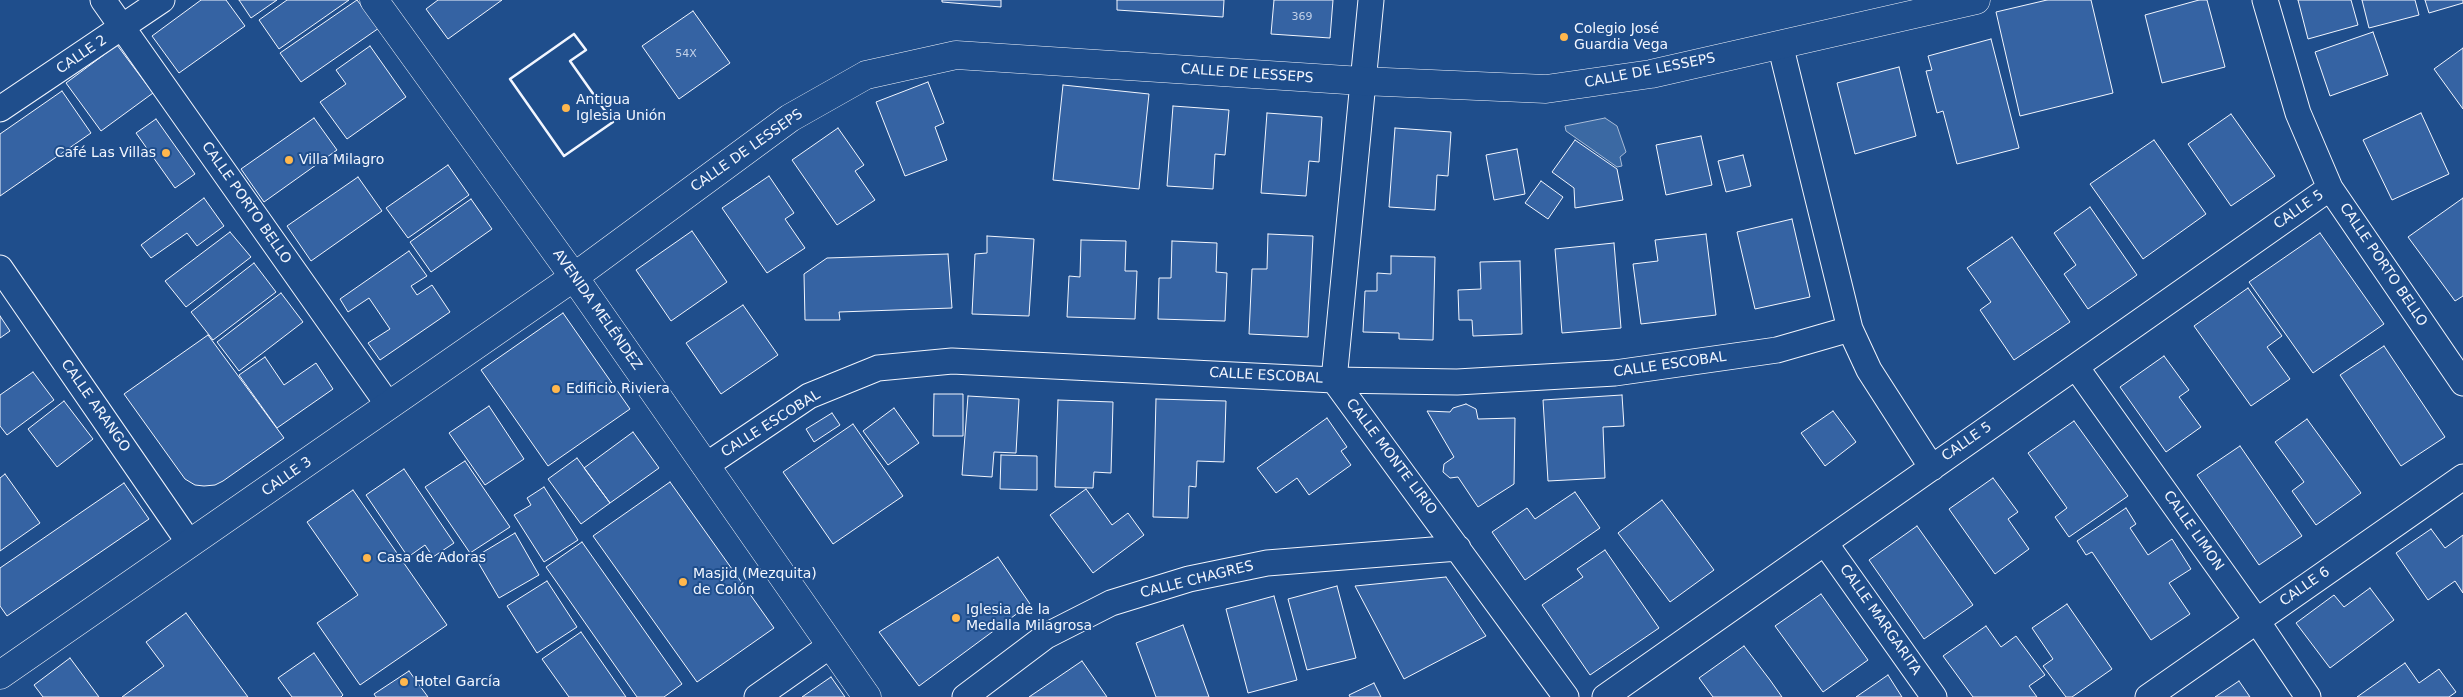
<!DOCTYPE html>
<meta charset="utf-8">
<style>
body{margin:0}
canvas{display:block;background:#1f4e8c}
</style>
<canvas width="2463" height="697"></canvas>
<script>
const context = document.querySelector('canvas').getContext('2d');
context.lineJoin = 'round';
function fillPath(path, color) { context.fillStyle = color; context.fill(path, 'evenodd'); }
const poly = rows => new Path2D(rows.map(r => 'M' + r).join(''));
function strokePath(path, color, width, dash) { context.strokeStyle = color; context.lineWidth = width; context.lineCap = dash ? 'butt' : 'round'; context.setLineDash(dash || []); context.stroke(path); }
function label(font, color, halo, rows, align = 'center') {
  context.font = font + ' "DejaVu Sans",sans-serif'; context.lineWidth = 4; context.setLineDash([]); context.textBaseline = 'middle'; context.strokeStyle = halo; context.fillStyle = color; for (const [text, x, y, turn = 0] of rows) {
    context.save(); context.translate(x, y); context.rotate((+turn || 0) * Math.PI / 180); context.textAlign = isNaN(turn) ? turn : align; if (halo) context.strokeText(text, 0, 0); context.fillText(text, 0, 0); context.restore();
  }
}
const water = poly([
 [1605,118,1617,126,1626,152,1620,157,1622,166,1617,167,1566,131,1565,126,1605,118]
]);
const building = poly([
 [201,0,226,0,245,26,179,73,152,36,201,0],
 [239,0,277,0,251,18,239,0],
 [287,0,349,0,279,49,259,20,287,0],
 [357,0,379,28,301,82,280,53,357,0],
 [438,0,502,0,448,39,426,9,438,0],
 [942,0,1001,0,1001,7,942,2,942,0],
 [1117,0,1224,0,1223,17,1117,10,1117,0],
 [1274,0,1333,0,1330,38,1271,34,1274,0],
 [2047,0,2091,0,2113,93,2020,116,1996,12,2047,0],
 [2199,0,2207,0,2225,67,2162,83,2145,15,2199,0],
 [2298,0,2351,0,2358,25,2308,39,2298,0],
 [2362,0,2415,0,2419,15,2369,28,2362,0],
 [2425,0,2463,0,2463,3,2429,13,2425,0],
 [693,11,730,63,679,99,642,46,693,11],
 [2373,32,2388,75,2330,96,2315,52,2373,32],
 [1991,39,2019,148,1957,164,1943,111,1937,113,1926,71,1932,70,1928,56,1991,39],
 [117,45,153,93,101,131,66,83,117,45],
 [370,46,406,97,347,139,320,102,346,84,336,70,370,46],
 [2463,48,2463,109,2434,69,2463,48],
 [1899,67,1916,136,1855,154,1837,83,1899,67],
 [928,82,944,123,935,127,947,160,905,176,876,102,928,82],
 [1063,85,1149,94,1139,189,1053,180,1063,85],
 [62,91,91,133,0,196,0,134,62,91],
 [1173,106,1229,110,1225,155,1215,154,1213,189,1167,186,1173,106],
 [1267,113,1322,117,1319,162,1309,161,1306,196,1261,193,1267,113],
 [2421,113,2449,174,2392,200,2363,140,2421,113],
 [2231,114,2275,176,2231,206,2188,144,2231,114],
 [314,118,337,150,264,202,241,169,314,118],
 [156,119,195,174,175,188,136,133,156,119],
 [838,128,864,165,855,171,875,200,837,225,792,160,838,128],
 [1395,128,1451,132,1448,176,1437,175,1435,210,1389,207,1395,128],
 [1701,136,1712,185,1666,195,1656,145,1701,136],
 [1575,140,1617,169,1623,200,1575,208,1574,188,1552,172,1575,140],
 [2154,140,2206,214,2143,259,2090,184,2154,140],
 [1517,149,1525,194,1494,200,1486,155,1517,149],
 [1743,155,1751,186,1726,192,1718,161,1743,155],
 [448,165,469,195,408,238,386,208,448,165],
 [769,176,794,213,785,219,805,248,767,273,722,208,769,176],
 [358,177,382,211,311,261,287,226,358,177],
 [1541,181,1563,197,1548,219,1525,203,1541,181],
 [204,198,224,226,197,246,187,233,151,258,141,245,204,198],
 [2463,198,2463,296,2455,301,2408,237,2463,198],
 [471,199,492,229,431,272,410,242,471,199],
 [2090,207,2137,275,2088,309,2064,274,2076,265,2054,233,2090,207],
 [1792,219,1810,297,1755,309,1737,232,1792,219],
 [692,231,727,282,671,321,636,270,692,231],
 [230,232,251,257,186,307,165,281,230,232],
 [2320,233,2384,324,2313,373,2249,282,2320,233],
 [1268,234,1313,236,1308,337,1249,334,1252,269,1267,269,1268,234],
 [1706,234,1716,315,1641,324,1633,264,1658,261,1655,240,1706,234],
 [987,236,1034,239,1029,316,972,314,975,254,987,253,987,236],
 [2012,237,2070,322,2014,360,1980,310,1991,302,1967,268,2012,237],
 [1081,240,1126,241,1125,271,1137,271,1135,319,1067,317,1069,276,1080,277,1081,240],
 [1172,241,1217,243,1216,272,1227,273,1225,321,1158,319,1159,278,1171,278,1172,241],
 [1614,243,1621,328,1562,333,1555,249,1614,243],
 [409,251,427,276,411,286,417,295,432,285,450,312,380,360,368,343,390,329,369,298,348,312,340,299,409,251],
 [948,254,952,308,839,312,840,320,805,320,804,274,827,258,948,254],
 [1391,256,1435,257,1433,340,1399,339,1399,333,1363,332,1365,291,1377,291,1377,273,1391,274,1391,256],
 [1520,261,1522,334,1473,336,1472,320,1459,320,1458,290,1481,289,1480,262,1520,261],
 [254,263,276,292,213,340,191,312,254,263],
 [2248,288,2282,336,2267,347,2290,379,2251,406,2194,326,2248,288],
 [281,293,303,322,239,371,217,342,281,293],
 [743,305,778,355,721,394,686,343,743,305],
 [563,313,630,409,548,466,481,370,563,313],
 [0,316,10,331,0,338,0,316],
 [208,335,284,438,223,481,215,485,204,486,195,485,185,479,124,394,208,335],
 [2384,346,2445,437,2401,466,2340,375,2384,346],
 [2164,356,2189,390,2179,397,2201,427,2166,452,2120,387,2164,356],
 [265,357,284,385,316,363,333,389,277,428,239,375,265,357],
 [33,372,54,400,7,435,0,426,0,395,33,372],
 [934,394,963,394,963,436,933,436,934,394],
 [1622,395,1624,426,1603,427,1605,478,1548,481,1543,400,1622,395],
 [968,396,1019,399,1016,453,994,452,992,477,962,475,968,396],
 [1156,399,1226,401,1224,462,1197,461,1196,487,1189,486,1188,518,1153,517,1156,399],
 [1058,400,1113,402,1111,473,1094,472,1093,488,1055,487,1058,400],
 [64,401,93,439,57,467,28,429,64,401],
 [1466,404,1476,409,1478,419,1515,418,1514,484,1478,507,1458,477,1450,478,1443,472,1444,464,1454,457,1427,411,1450,412,1453,408,1466,404],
 [489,406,524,459,485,485,449,433,489,406],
 [894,408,919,443,888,465,863,431,894,408],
 [1833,411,1856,442,1825,466,1801,433,1833,411],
 [832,413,840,425,814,442,806,429,832,413],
 [1327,418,1347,447,1341,451,1351,465,1309,495,1297,478,1276,493,1257,468,1327,418],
 [2307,419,2361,493,2316,525,2292,491,2304,482,2275,442,2307,419],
 [2074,421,2128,496,2069,537,2055,517,2067,508,2028,453,2074,421],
 [853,424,903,496,833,544,783,472,853,424],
 [633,432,659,468,610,503,584,468,633,432],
 [2240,446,2302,536,2259,565,2197,475,2240,446],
 [1001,455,1037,456,1037,490,1000,489,1001,455],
 [577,458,610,503,581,524,548,479,577,458],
 [465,461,510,527,470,553,425,487,465,461],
 [404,469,454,543,433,557,425,545,408,557,366,495,404,469],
 [5,474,40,523,0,551,0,478,5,474],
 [1993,478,2018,512,2008,519,2029,549,1995,574,1949,509,1993,478],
 [670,482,774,628,697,682,593,536,670,482],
 [124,483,149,519,7,616,0,606,0,568,124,483],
 [544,487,578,540,544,562,514,515,531,505,527,498,544,487],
 [1086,489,1112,525,1128,513,1144,535,1093,573,1050,515,1086,489],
 [353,490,447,625,360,685,317,623,358,595,307,522,353,490],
 [1575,492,1600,528,1525,580,1492,532,1527,508,1535,519,1575,492],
 [1662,500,1714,570,1670,602,1618,533,1662,500],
 [2126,508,2136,524,2130,528,2148,555,2172,539,2191,569,2169,583,2190,614,2151,640,2092,552,2086,555,2077,541,2126,508],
 [1917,526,1973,605,1924,639,1869,560,1917,526],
 [2431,529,2445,548,2463,535,2463,593,2455,581,2428,600,2396,553,2431,529],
 [515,533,539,575,499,598,475,557,515,533],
 [582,542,682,684,664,697,637,697,546,567,582,542],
 [1605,550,1659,628,1590,675,1542,605,1583,577,1577,569,1605,550],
 [998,557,1030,604,919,686,879,632,998,557],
 [1446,577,1486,636,1404,679,1355,586,1446,577],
 [547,581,577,627,537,653,507,606,547,581],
 [1337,586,1356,658,1307,670,1288,599,1337,586],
 [2370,588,2394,620,2330,668,2296,623,2334,595,2344,607,2370,588],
 [1821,594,1868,660,1823,692,1775,626,1821,594],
 [1274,596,1297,680,1248,693,1226,609,1274,596],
 [2067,604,2112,669,2072,697,2066,697,2043,666,2053,659,2032,628,2067,604],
 [186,613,248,697,122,697,164,666,146,642,186,613],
 [1183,625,1209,697,1156,697,1136,643,1183,625],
 [1986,626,2001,647,2016,636,2045,675,2029,686,2037,697,1973,697,1943,656,1986,626],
 [581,632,626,697,569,697,542,659,581,632],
 [1744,646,1770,680,1782,697,1713,697,1699,678,1744,646],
 [314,653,343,695,341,697,292,697,278,678,314,653],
 [70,658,99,697,43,697,34,685,70,658],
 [1082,661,1107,697,1029,697,1082,661],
 [2405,663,2419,683,2439,669,2456,692,2449,697,2357,697,2405,663],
 [409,671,428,697,376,697,374,694,409,671],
 [1888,675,1902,697,1856,697,1888,675],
 [831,677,845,697,802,697,831,677],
 [2239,681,2250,697,2215,697,2239,681],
 [1374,683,1381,697,1350,697,1349,695,1374,683]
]);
const minor = poly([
 [103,0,389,406],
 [1371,0,1334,380,1566,697],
 [2265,0,2298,113,2330,188,2463,383],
 [1780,44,1850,329,1869,370,1932,468],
 [0,109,162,0],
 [0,268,190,544],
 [2076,367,2257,621,2308,697],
 [705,466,809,396,878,368,952,361,1334,380,1457,382,1615,373,1777,350,1850,329],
 [1825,543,1934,697],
 [757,697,831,645],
 [965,697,1046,636,1111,603,1189,579,1267,563,1458,548],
 [1605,697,2330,188],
 [2148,697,2463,477]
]);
const tertiary = poly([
 [374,0,574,277,867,697]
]);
const secondary = poly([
 [0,675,574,277,790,118,866,75,956,55,1362,81,1546,89,1651,74,1976,0]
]);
const wall = poly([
 [574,34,586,50,570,61,613,122,564,156,510,79,574,34]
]);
const markers = [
 [1564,37,5,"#ffb74d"],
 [566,108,5,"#ffb74d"],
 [166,153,5,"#ffb74d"],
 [289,160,5,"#ffb74d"],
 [556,389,5,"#ffb74d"],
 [367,558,5,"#ffb74d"],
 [683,582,5,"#ffb74d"],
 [956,618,5,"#ffb74d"],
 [404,682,5,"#ffb74d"]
];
const numberNames = [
 ["369",1302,17],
 ["54X",686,54]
];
const poiNames = [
 ["Colegio José",1574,29],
 ["Guardia Vega",1574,45],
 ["Antigua",576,100],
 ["Iglesia Unión",576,116],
 ["Café Las Villas",156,153,"right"],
 ["Villa Milagro",299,160],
 ["Edificio Riviera",566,389],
 ["Casa de Adoras",377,558],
 ["Masjid (Mezquita)",693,574],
 ["de Colón",693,590],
 ["Iglesia de la",966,610],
 ["Medalla Milagrosa",966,626],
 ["Hotel García",414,682]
];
const streetNames = [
 ["CALLE 2",82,55,-34],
 ["CALLE DE LESSEPS",1650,71,-11],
 ["CALLE DE LESSEPS",1247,74,4],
 ["CALLE DE LESSEPS",747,151,-35],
 ["CALLE PORTO BELLO",246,203,55],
 ["CALLE 5",2299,210,-35],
 ["CALLE PORTO BELLO",2383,265,56],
 ["AVENIDA MELÉNDEZ",597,310,55],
 ["CALLE ESCOBAL",1670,365,-8],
 ["CALLE ESCOBAL",1266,376,3],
 ["CALLE ARANGO",95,406,55],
 ["CALLE ESCOBAL",771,424,-32],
 ["CALLE 5",1967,442,-35],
 ["CALLE MONTE LIRIO",1391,457,53],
 ["CALLE 3",287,477,-35],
 ["CALLE LIMON",2193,531,55],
 ["CALLE CHAGRES",1197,580,-14],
 ["CALLE 6",2305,587,-35],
 ["CALLE MARGARITA",1880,620,55]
];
fillPath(water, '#3b69a3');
strokePath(water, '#a8bbd7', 1);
fillPath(building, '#3563a3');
strokePath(building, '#f2f6ff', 1);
strokePath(minor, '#f2f6ff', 27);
strokePath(tertiary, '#f2f6ff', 29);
strokePath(secondary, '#f2f6ff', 29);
strokePath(minor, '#1f4e8c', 25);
strokePath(tertiary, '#1f4e8c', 28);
strokePath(secondary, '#1f4e8c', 28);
strokePath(wall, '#f2f6ff', 2.5);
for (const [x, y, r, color] of markers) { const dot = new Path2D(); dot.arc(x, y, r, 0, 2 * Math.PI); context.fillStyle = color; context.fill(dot); strokePath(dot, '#1f4e8c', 2); }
label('11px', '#c3d1e8', null, numberNames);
label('14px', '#f2f6ff', '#1f4e8c', poiNames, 'left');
label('14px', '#f2f6ff', '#1f4e8c', streetNames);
</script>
